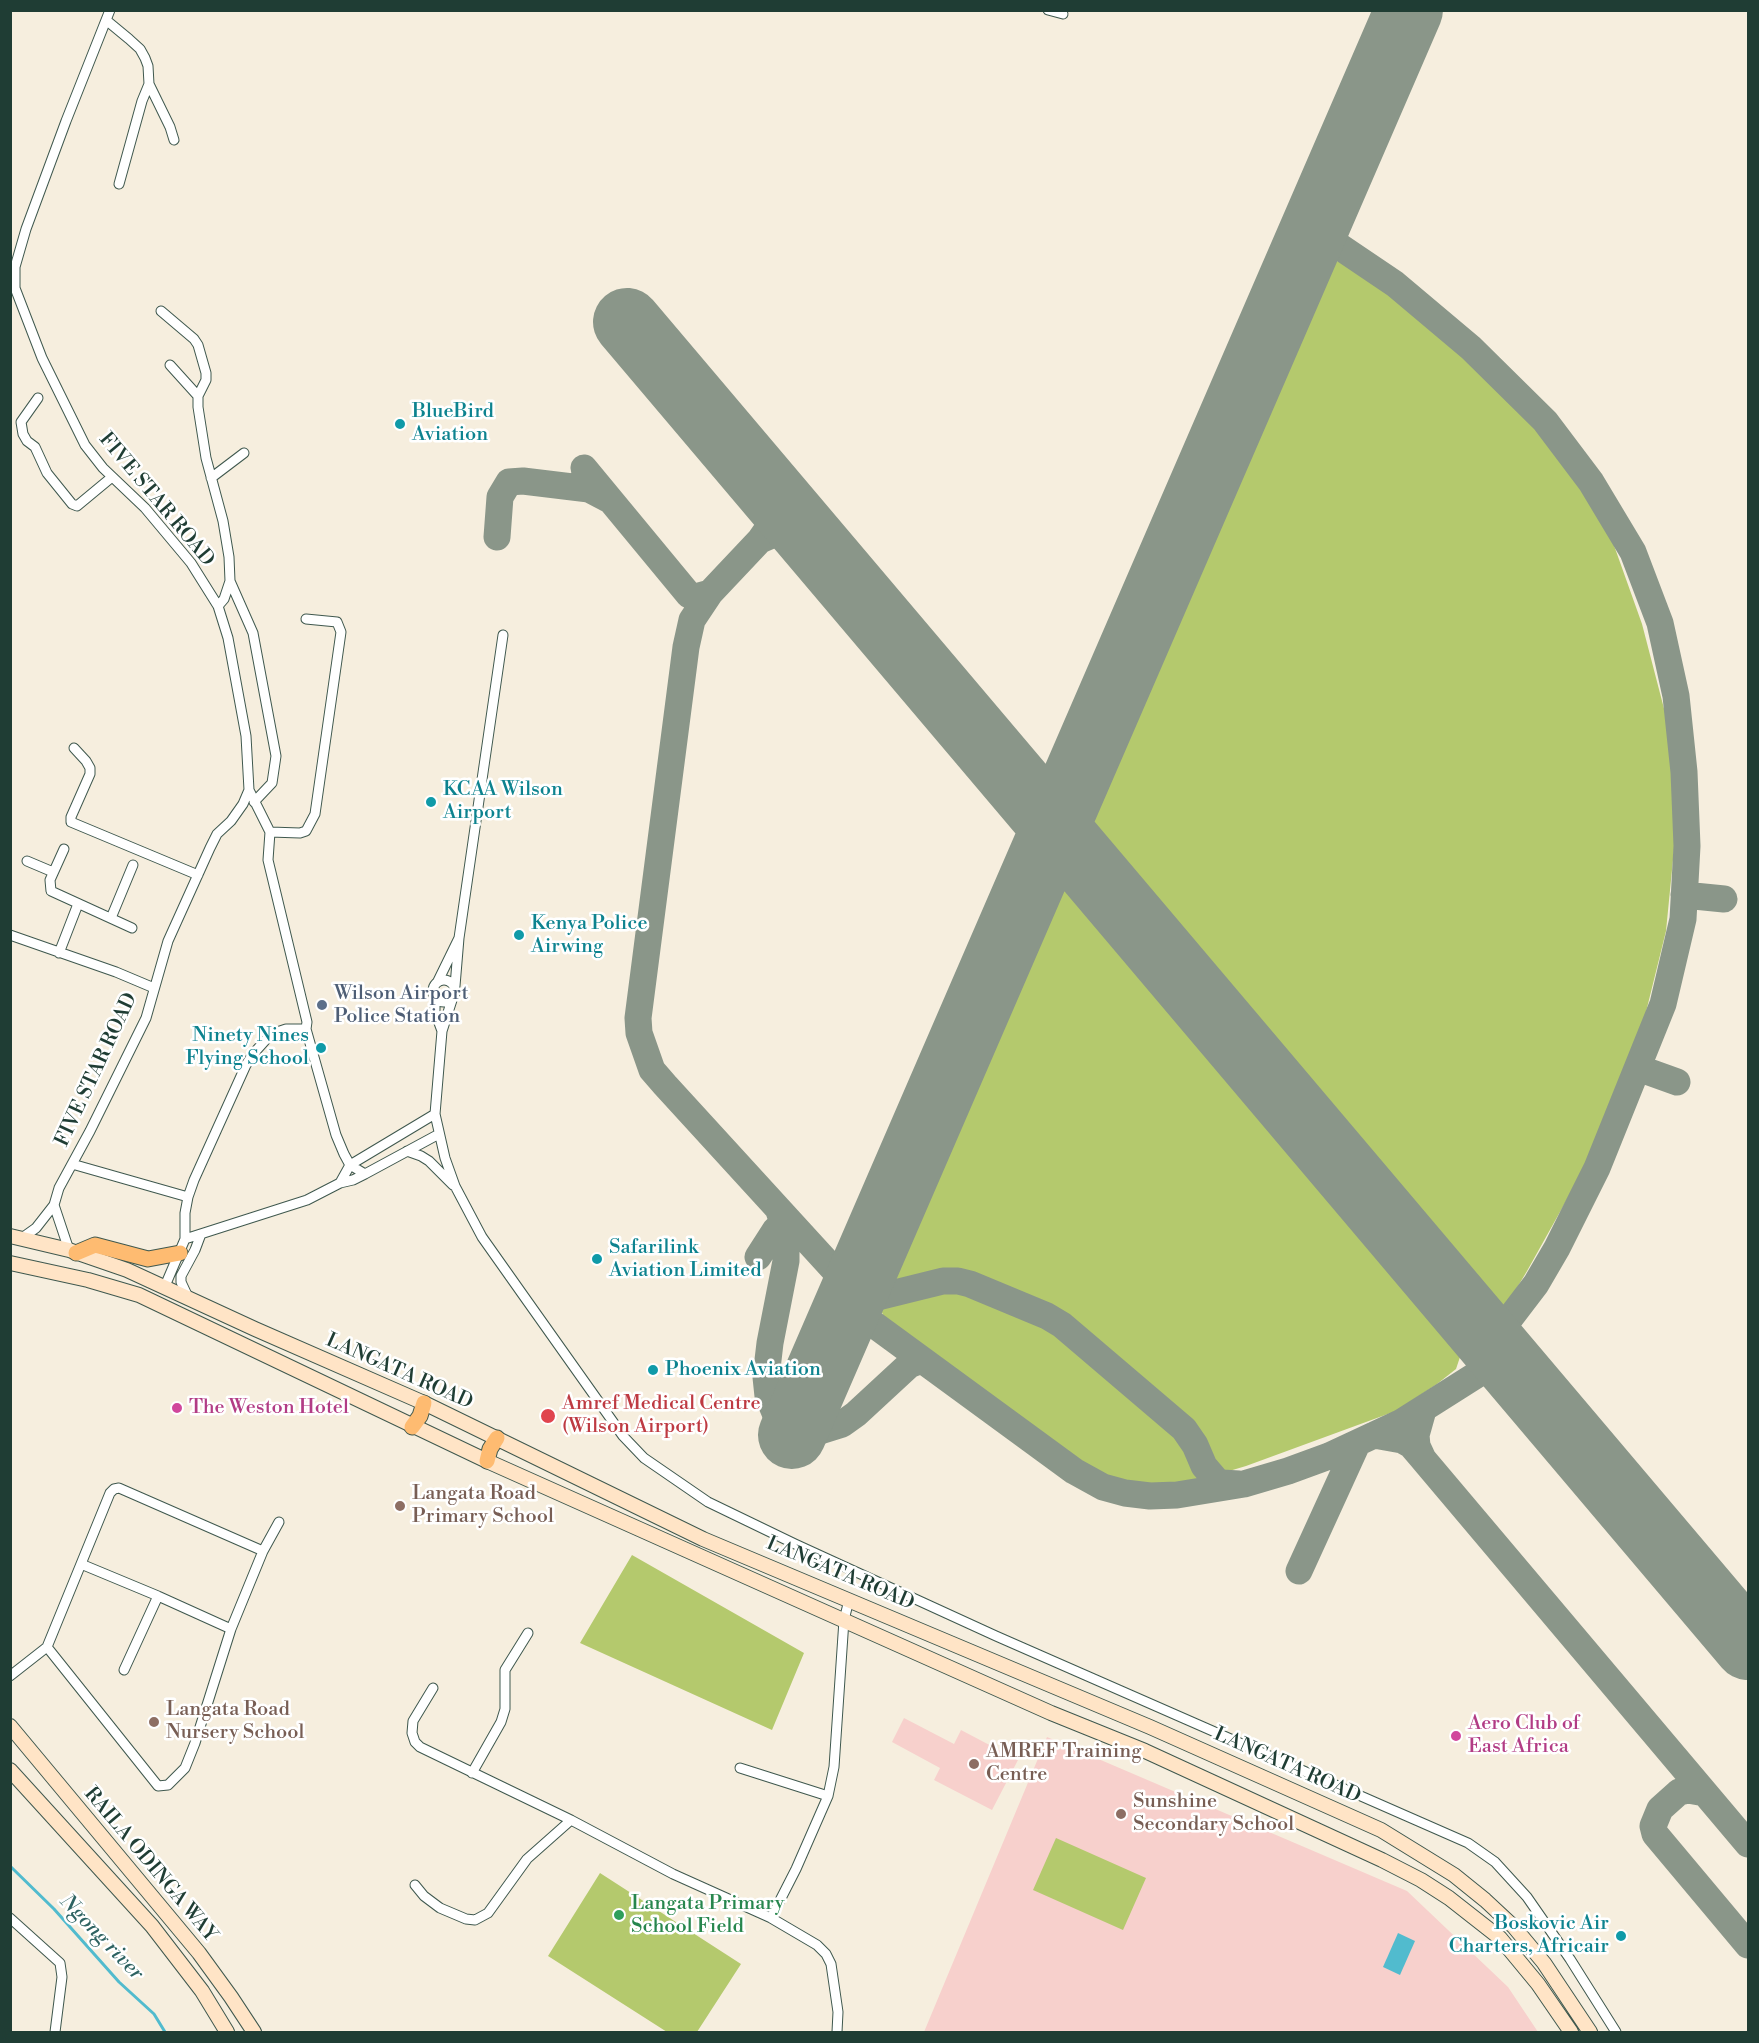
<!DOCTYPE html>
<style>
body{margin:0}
#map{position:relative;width:1759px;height:2043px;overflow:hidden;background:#f6eede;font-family:"Libre Bodoni",serif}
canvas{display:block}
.frame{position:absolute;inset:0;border:12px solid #1f3d34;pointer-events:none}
</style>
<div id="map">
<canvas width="1759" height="2043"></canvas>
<div class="frame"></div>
</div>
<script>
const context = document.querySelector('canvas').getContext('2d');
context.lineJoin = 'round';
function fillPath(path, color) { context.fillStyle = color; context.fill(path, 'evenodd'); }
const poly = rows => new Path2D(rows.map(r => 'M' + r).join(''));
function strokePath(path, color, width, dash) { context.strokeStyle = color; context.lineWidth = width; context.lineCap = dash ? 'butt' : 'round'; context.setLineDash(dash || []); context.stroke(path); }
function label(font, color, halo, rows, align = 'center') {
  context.font = font + ' "Libre Bodoni",serif'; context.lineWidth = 5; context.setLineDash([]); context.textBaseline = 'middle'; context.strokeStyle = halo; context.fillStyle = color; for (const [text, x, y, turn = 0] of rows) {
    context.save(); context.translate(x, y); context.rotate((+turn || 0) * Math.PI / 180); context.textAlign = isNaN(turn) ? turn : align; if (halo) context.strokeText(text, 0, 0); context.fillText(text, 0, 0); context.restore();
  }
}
const built = poly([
 [904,1718,954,1744,961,1730,1018,1760,992,1810,934,1780,940,1768,892,1742],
 [1047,1737,1407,1891,1508,1987,1538,2032,924,2032]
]);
const green = poly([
 [1338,261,1353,264,1416,311,1519,411,1569,467,1611,537,1642,624,1668,724,1676,829,1666,931,1644,1020,1609,1124,1527,1271,1497,1321,1088,825,1204,544,1327,266],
 [1074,881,1442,1313,1465,1342,1456,1369,1437,1384,1396,1411,1246,1466,1199,1480,1158,1484,1127,1481,1099,1473,907,1338,885,1319,878,1304,879,1291,1058,888,1065,882],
 [632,1555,804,1653,772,1730,580,1643],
 [1056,1838,1146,1878,1123,1930,1033,1890],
 [600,1873,741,1964,697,2032,667,2032,548,1956]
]);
const water = poly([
 [1398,1933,1415,1941,1400,1975,1383,1967]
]);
const stream = poly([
 [10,1866,54,1909,119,1982,154,2014,165,2032]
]);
const taxiway = poly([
 [1315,230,1395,284,1471,348,1545,421,1591,482,1633,552,1660,623,1676,696,1684,772,1687,846,1683,919,1663,1004,1597,1168,1557,1248,1536,1284,1491,1343],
 [584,468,689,595,695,597,710,593],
 [776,498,779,510,774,520,760,540,710,593,692,620,686,647,638,1018,639,1033,652,1070,665,1085,836,1272,841,1275,850,1274,858,1271,867,1263],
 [497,537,500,497,509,482,523,481,589,489,610,500],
 [760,540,783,530,789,529,808,536],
 [1684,895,1724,899],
 [1638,1068,1677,1082],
 [758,1257,776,1229,785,1226,796,1230],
 [867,1263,862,1301,865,1318,1074,1471,1103,1487,1125,1493,1150,1496,1177,1495,1244,1484,1288,1471,1329,1456,1402,1422,1492,1365,1510,1370,1539,1398],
 [862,1301,943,1281,958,1281,970,1284,1047,1316,1062,1325,1184,1429,1195,1445,1204,1466,1216,1480,1222,1483,1239,1484],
 [1476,1324,1492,1349,1491,1361],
 [776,1415,768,1396,766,1377,770,1343,786,1261,786,1232,779,1211],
 [810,1434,842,1424,856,1414,909,1365,922,1360],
 [1374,1435,1402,1440,1411,1445,1423,1459,1417,1446,1416,1435,1423,1410],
 [1423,1459,1748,1844],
 [1299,1571,1357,1444],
 [1705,1793,1688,1790,1679,1792,1660,1809,1653,1826,1655,1834,1748,1945]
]);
const runway = poly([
 [627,322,1748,1646],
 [792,1435,1409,10]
]);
const street = poly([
 [1048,10,1063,14],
 [106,20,129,39,140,49,145,58,148,66,149,84,170,127,174,140],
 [119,184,142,101,149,84],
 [161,311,194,339,198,345,206,373,206,380,198,396,198,407,206,458,223,521,229,557,230,581,224,599,218,606],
 [170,365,198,396],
 [38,398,21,422,23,434,27,441,35,447,47,473,72,504,77,506,112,477],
 [211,478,244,453],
 [230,581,253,633,276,756,272,783,254,802],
 [74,748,86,761,90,768,90,774,71,817,71,822,198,875],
 [249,790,270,832,268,860,307,1022,306,1029,336,1135,344,1154,350,1165,365,1174],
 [270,832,300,833,306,831,315,814,341,632,337,622,306,619],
 [64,849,50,880,51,891,132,928],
 [27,861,53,872],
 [111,918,133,865],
 [10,935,116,972,154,988],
 [459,938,503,635],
 [59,953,78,904],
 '433 991a11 11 0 1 1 22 0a11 11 0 1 1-22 0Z',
 [438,981,459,938,455,986],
 [435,998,435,1012,442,1031,452,1000],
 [442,1031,435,1114,445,1158,455,1186,482,1237,523,1295,623,1436,644,1458,708,1502,795,1544,996,1636,1468,1843,1495,1862,1527,1897,1570,1959,1616,2032],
 [407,1151,421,1156,429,1161,453,1185],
 [72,1164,188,1197],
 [340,1183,350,1165,435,1114],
 [54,1205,69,1250],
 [22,1238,36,1228,54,1205,59,1188,90,1131,146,1018,168,941,210,848,217,834,231,821,243,804,249,790,246,736,228,638,218,606,191,563,181,551,145,508,103,468,85,445,42,358,15,288,15,267,26,229,66,121,110,10],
 [185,1239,307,1200,340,1183,353,1180,365,1174,439,1134],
 [165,1286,185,1239,185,1213,188,1197,194,1180,246,1065,253,1054,271,1034,286,1029,306,1029],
 [188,1297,181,1282,181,1276,195,1250,201,1234],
 [81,1564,158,1596,231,1629],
 [47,1647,158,1786,168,1785,185,1768,195,1743,231,1629,263,1551,279,1522],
 [124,1670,158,1596],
 [10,1676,47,1647,110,1493,114,1489,119,1488,263,1551],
 [433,1688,413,1721,412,1733,415,1742,420,1747,571,1820,673,1874,771,1918,796,1869,828,1796,834,1767,844,1620,849,1600],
 [740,1768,828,1796],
 [472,1773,501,1722,505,1709,505,1670,528,1633],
 [415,1885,424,1896,440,1908,466,1919,475,1920,488,1913,527,1859,571,1820],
 [10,1918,60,1963,62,1977,55,2032],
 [771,1918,817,1945,826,1954,831,1964,838,2012,837,2032]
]);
const secondary = poly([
 [10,1236,69,1250,127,1270,255,1329,424,1403,703,1539,1150,1727,1381,1830,1454,1875,1485,1900,1514,1927,1544,1963,1590,2032],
 [10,1263,88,1280,139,1295,487,1461,1051,1713,1145,1751,1382,1860,1421,1880,1449,1898,1500,1938,1538,1984,1571,2032],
 [10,1726,199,1953,231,1997,254,2032],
 [10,1770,152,1926,202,1991,227,2032]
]);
const primary = poly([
 [76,1253,95,1245,148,1259,180,1253],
 [412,1427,420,1416,424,1403],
 [487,1461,490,1449,497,1438]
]);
const markers = [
 [400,424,6,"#0f9aa8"],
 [431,802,6,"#0f9aa8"],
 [519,935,6,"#0f9aa8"],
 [322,1005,6,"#5c6f8a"],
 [321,1048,6,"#0f9aa8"],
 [597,1259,6,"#0f9aa8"],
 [653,1370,6,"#0f9aa8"],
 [177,1408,6,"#d1479c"],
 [548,1416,8,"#e0444e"],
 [400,1506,6,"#8d6e63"],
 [154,1722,6,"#8d6e63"],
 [1456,1736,6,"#d1479c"],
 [974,1764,6,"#8d6e63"],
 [1121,1814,6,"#8d6e63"],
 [619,1915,6,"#2e9e5b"],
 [1621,1936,6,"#0f9aa8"]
];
const cultureNames = [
 ["BlueBird",412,412],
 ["Aviation",412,435],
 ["KCAA Wilson",443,790],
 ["Airport",443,813],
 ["Kenya Police",531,924],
 ["Airwing",531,947],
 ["Ninety Nines",309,1036,"right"],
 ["Flying School",309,1059,"right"],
 ["Safarilink",609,1248],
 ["Aviation Limited",609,1271],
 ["Phoenix Aviation",665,1370],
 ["Boskovic Air",1609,1924,"right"],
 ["Charters, Africair",1609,1947,"right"]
];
const streetNames = [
 ["FIVE STAR ROAD",156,500,50],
 ["FIVE STAR ROAD",97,1070,-65],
 ["LANGATA ROAD",399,1372,24],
 ["LANGATA ROAD",840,1574,23],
 ["LANGATA ROAD",1287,1766,24],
 ["RAILA ODINGA WAY",150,1865,50]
];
const serviceNames = [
 ["Wilson Airport",334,994],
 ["Police Station",334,1017]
];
const healthNames = [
 ["Amref Medical Centre",562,1404],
 ["(Wilson Airport)",562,1427]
];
const hotelNames = [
 ["The Weston Hotel",189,1408],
 ["Aero Club of",1468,1724],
 ["East Africa",1468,1747]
];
const educationNames = [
 ["Langata Road",412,1494],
 ["Primary School",412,1517],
 ["Langata Road",166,1710],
 ["Nursery School",166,1733],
 ["AMREF Training",986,1752],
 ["Centre",986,1775],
 ["Sunshine",1133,1802],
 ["Secondary School",1133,1825]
];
const leisureNames = [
 ["Langata Primary",631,1904],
 ["School Field",631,1927]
];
const waterNames = [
 ["Ngong river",101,1938,46]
];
fillPath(built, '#f7d0cc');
fillPath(green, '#b4c96d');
fillPath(water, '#51bbce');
strokePath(stream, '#51bbce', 3);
strokePath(taxiway, '#8a9689', 27);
strokePath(runway, '#8a9689', 68);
strokePath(street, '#3f584e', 11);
strokePath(secondary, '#3f584e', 16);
strokePath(primary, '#3f584e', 17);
strokePath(street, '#fff', 9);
strokePath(secondary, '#ffe4c6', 14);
strokePath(primary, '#febb71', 15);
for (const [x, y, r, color] of markers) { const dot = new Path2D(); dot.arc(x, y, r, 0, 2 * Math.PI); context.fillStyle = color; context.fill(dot); strokePath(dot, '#fff', 2); }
label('20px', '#0d838f', '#fff', cultureNames, 'left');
label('20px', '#1f3d34', '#fff', streetNames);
label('20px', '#4e5e75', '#fff', serviceNames, 'left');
label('20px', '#be3a42', '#fff', healthNames, 'left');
label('20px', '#b23c85', '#fff', hotelNames, 'left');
label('20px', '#785e54', '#fff', educationNames, 'left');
label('20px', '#27864d', '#fff', leisureNames, 'left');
label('italic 21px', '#2e6362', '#fff', waterNames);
</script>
